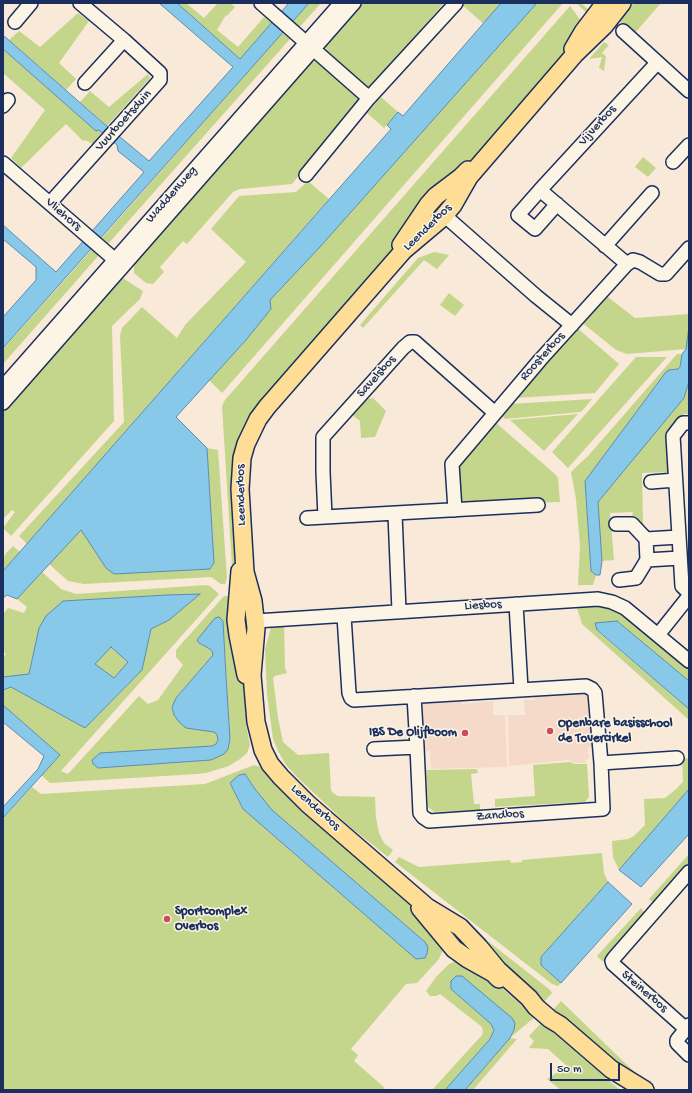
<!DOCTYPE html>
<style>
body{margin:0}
#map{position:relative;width:692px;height:1093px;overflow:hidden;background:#f9e9d8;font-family:"Gochi Hand",sans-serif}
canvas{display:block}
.frame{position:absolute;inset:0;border:4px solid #1b2f5e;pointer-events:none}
.scale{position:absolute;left:550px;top:1063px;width:70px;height:18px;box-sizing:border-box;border:2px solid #1b2f5e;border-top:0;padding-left:5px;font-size:12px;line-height:14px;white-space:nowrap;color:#1b2f5e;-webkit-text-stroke:3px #fcf5e5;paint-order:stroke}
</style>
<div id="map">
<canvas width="692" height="1093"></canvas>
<div class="frame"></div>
<div class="scale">50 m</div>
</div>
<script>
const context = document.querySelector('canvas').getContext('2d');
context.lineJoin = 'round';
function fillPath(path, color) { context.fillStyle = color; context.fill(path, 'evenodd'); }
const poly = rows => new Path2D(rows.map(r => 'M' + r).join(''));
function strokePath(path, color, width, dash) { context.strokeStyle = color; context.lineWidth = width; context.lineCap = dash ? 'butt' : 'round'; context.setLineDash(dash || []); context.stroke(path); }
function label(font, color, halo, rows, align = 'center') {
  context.font = font + ' "Gochi Hand",sans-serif'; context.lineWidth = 3; context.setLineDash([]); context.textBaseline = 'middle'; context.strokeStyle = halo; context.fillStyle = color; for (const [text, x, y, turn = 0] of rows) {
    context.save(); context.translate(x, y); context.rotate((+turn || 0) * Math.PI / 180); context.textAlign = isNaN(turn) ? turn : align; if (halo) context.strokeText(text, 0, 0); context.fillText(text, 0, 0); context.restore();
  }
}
const built = poly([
 [583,691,588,696,593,747,588,747,589,759,586,759,586,763,574,763,569,760,509,766,508,715,525,715,524,700,534,700,535,692],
 [461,699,462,704,493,701,493,715,505,715,507,767,431,769,430,750,425,751,422,707,423,701]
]);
const green = poly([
 [177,3,186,3,204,18,218,3,230,3,235,7,227,16,226,15,217,30,238,47,264,17,272,23,240,59],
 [309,3,321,3,298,29,291,23],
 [360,3,444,3,371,88,365,90,325,55,326,43],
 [463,3,501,3,484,24,462,5],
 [537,3,563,3,222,393,209,380,246,340,270,309,270,300,319,248],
 [576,3,581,3,590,11,592,9,595,10,567,51,469,165,428,199,416,214,401,241,255,407,241,434,235,455,233,476,237,585,233,583,222,406,225,400,570,6,582,22,588,14],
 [634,3,661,3,634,34,619,21],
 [78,13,89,21,59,63,76,79,66,90,9,40,19,31,40,47],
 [282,33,290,39,108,244,102,238],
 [604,42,609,45,602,53,606,56,604,71,599,68,602,57,589,59],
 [3,49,96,130,99,130,102,132,93,144,85,140,83,141,66,124,21,168,11,158,45,110,3,73],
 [315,61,360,99,360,102,292,184,240,189,233,192,187,244,183,241,160,267,164,272,153,284,146,283,134,273,134,261,311,63],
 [148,74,150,78,107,126,80,102,90,91,109,107],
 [381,97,398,112,384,128,367,113],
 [643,157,656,168,648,177,635,167],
 [308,181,329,199,27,544,19,536,124,422,120,336,122,328,142,307,177,338,185,325,246,262,211,229,239,196,296,192],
 [93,248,100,254,3,364,3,349],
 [434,252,449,255,437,269,424,260,363,328,360,325,418,258],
 [121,277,143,291,140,299,112,326,114,421,11,536,3,528,15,512,12,510,3,519,3,407],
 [449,293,464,305,455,316,440,305],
 [604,294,635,318,689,314,689,327,686,349,627,354,616,350,580,321],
 [576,327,619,364,595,393,516,398],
 [677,354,682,354,680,366,678,369,669,370,585,481,591,571,596,575,593,585,578,585,580,546,576,499,571,472,588,456],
 [636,357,667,357,568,468,552,452],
 [689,381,689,414,684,414,667,432,669,472,642,473,643,523,642,529,631,521,633,512,610,513,614,560,602,561,597,502,684,398],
 [373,398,386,411,375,437,361,438,360,421,352,415,366,399],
 [592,399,581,412,505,419,501,415,510,404],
 [578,414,544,451,510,420],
 [495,422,555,474,558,478,560,502,459,505,457,467],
 [207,448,218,450,227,578,225,584,221,584,211,577,84,584,68,581,49,564,81,529,106,568,210,569,214,563],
 [13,546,20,552,3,571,3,559,6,553],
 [42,572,61,589,76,594,206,585,210,586,219,594,61,771,68,774,139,696,148,704,158,700,183,665,176,657,176,650,224,596,235,595,246,701,246,725,250,745,247,753,240,759,229,766,206,773,197,774,50,783,41,775,60,755,3,705,3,690,11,687,85,728,142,670,151,629,169,620,167,595,63,601,39,628,29,675,3,677,3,658,6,654,3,651,3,614,8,608,24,613,27,607,17,599],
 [223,621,230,739,211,760,99,768,93,764,212,746,216,744,218,740,217,735,214,732,179,722,174,715,172,707,176,698,213,655,212,651,210,649,199,643],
 [586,606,603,606,613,608,623,614,689,669,689,681,617,621,597,631,689,709,689,720,582,624,577,608],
 [275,625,284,625,285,668,287,673,275,676,273,678,278,718,283,742,298,755,329,753,331,790,333,793,338,796,375,797,376,818,379,833,384,843,393,850,388,857,349,826,298,778,286,765,278,751,273,739,267,694,265,650,271,627],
 [111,647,129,662,114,678,94,664],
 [689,758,689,789,619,870,613,857,612,841,628,839,634,836,645,825,644,799,665,798,675,790,683,782,682,759],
 [570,762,574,764,587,764,589,797,585,802,495,807,495,799,535,796,533,765],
 [254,765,260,767,272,782,423,915,442,945,442,952,439,959,417,983,406,984,351,1049,358,1055,354,1061,385,1088,383,1090,3,1090,3,819,32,787,41,794,205,784],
 [245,774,255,789,272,810,425,942,421,959,416,959,243,809,230,783],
 [477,769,478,773,471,774,474,804,480,804,480,810,434,812,428,807,426,770],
 [602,853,604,873,608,882,541,957,541,965,561,983,558,986,552,984,395,862,399,857,419,867,510,860,511,863,522,862,522,860],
 [689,854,689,868,655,905,649,899],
 [396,873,480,935,549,989,552,993,542,1004],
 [641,908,646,915,603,962,597,956],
 [456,961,464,962,480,969,535,1017,511,1037,514,1030,451,981,451,989,492,1024,494,1030,490,1039,445,1090,432,1090,482,1035,483,1032,482,1027,440,994,436,996,430,996,426,991,436,977,449,964],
 [561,1001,624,1062,654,1090,651,1090,551,1012],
 [542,1022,582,1057,620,1090,561,1090,547,1079,567,1066,548,1049,529,1048,534,1041,529,1036],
 [510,1038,517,1039,473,1090,465,1090]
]);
const water = poly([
 [159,3,177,3,240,59,289,3,309,3,3,348,3,317,36,280,36,267,3,239,3,225,56,272,144,172,118,151,117,145,99,130,96,131,3,49,3,35,102,122,149,161,233,67,159,3],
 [501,3,537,3,319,248,270,300,271,309,246,340,176,417,207,448,214,563,210,569,114,574,106,568,81,530,17,599,7,595,3,598,3,571,391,129,387,125,398,112,403,116,501,3],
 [689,327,689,381,684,398,598,502,602,561,600,575,596,575,591,571,585,481,666,372,669,370,678,369,680,367,682,354,686,349,689,327],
 [200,594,169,620,151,629,142,670,85,728,11,687,3,690,3,677,29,674,39,628,46,616,63,601,167,595,200,594],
 [111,647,128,662,114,678,95,664,111,647],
 [219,617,223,621,226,676,230,739,228,749,224,754,211,760,98,768,93,764,92,760,100,753,212,746,216,744,218,740,217,735,214,732,186,728,179,722,174,715,172,707,176,698,213,655,212,651,210,649,199,643,197,640,215,618,219,617],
 [617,621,689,681,689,709,597,630,595,623,617,621],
 [3,705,60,755,3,818,3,807,38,769,44,756,3,722,3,705],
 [245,774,255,789,272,810,425,942,428,947,427,954,425,958,416,959,243,809,230,783,239,775,245,774],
 [689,789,689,834,641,887,619,870,689,789],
 [608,882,632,904,561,983,541,965,541,957,608,882],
 [456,976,462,976,512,1018,515,1023,514,1030,510,1038,465,1090,445,1090,490,1039,494,1030,491,1024,451,989,451,981,456,976]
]);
const minor = poly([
 [261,3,369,98],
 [15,22,31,3],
 [623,31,689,91],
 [85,83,124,40],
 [3,106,8,100],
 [673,162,689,145],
 [3,163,121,265],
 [306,175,369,98,456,3],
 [540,190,518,215,535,229,557,204],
 [50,203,160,80,160,73,124,40,80,3],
 [444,215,536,296,572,325],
 [605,246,652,193],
 [627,264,540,190,657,63],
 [3,387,341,3],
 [3,403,354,3],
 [689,423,683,423,673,436,682,586,689,593],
 [651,482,675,480],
 [455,510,452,464,540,360,627,264,633,260,640,262,660,274,666,274,689,248],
 [395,514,399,611],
 [325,517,323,472,323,437,403,348,410,342,415,342,495,413],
 [307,518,538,505],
 [616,524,632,524,646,539,647,560,636,578,619,580],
 [646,539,679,537],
 [647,560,680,558],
 [516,604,521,689],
 [344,616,349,693,351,698,354,700,586,686,592,689,595,693,601,763,603,809,429,821,423,817,420,813,417,747],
 [256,621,598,599,612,602,625,608,689,661],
 [658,635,689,596],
 [374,749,417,747,414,696],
 [601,763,677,758],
 [689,1025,677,1040,677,1043,689,1055],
 [686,1029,613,964,612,961,614,958,689,872]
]);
const major = poly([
 [622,3,604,26,575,54,469,177,453,205,442,218,404,250,267,407,258,419,246,444,242,458,240,489,245,572,253,601,256,628,252,675,256,722,263,750,270,764,281,777,308,804,427,907,460,927,479,947,498,970,529,998,536,1007,550,1019,560,1025,611,1069,645,1090],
 [573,49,583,32,605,3],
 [401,245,428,205,436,196,461,177,468,170],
 [240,571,236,620,238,635,246,675],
 [420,908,454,949,468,959,493,973,499,979]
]);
const markers = [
 [550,731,4,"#d1495b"],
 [465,733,4,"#d1495b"],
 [167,919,4,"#d1495b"]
];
const streetNames = [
 ["Vuurboetsduin",124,121,-48],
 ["Vijverbos",598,126,-48],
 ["Waddenweg",172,195,-49],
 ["Vliehors",63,215,41],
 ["Leenderbos",428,228,-44],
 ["Roosterbos",543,357,-48],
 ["Savelsbos",377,377,-48],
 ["Leenderbos",242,495,-91],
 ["Liesbos",483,606,-3],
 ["Leenderbos",315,808,42],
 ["Zandbos",500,816,-4],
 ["Steinerbos",644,992,41]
];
const poiNames = [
 ["Openbare basisschool",558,724],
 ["de Tovercirkel",558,739],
 ["IBS De Olijfboom",457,733,"right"],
 ["Sportcomplex",175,912],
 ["Overbos",175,927]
];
fillPath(built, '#f6dac9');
fillPath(green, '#c4d68b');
fillPath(water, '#88c9e9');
strokePath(water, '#5c8bb1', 1);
strokePath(minor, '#1b2f5e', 16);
strokePath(major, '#1b2f5e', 20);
strokePath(minor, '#fcf5e5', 13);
strokePath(major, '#fedd96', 17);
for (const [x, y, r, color] of markers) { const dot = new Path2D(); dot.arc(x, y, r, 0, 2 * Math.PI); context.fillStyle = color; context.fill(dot); strokePath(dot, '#fcf5e5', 1.5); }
label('13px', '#1b2f5e', '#fcf5e5', streetNames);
label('bold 13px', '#1b2f5e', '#fcf5e5', poiNames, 'left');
</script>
